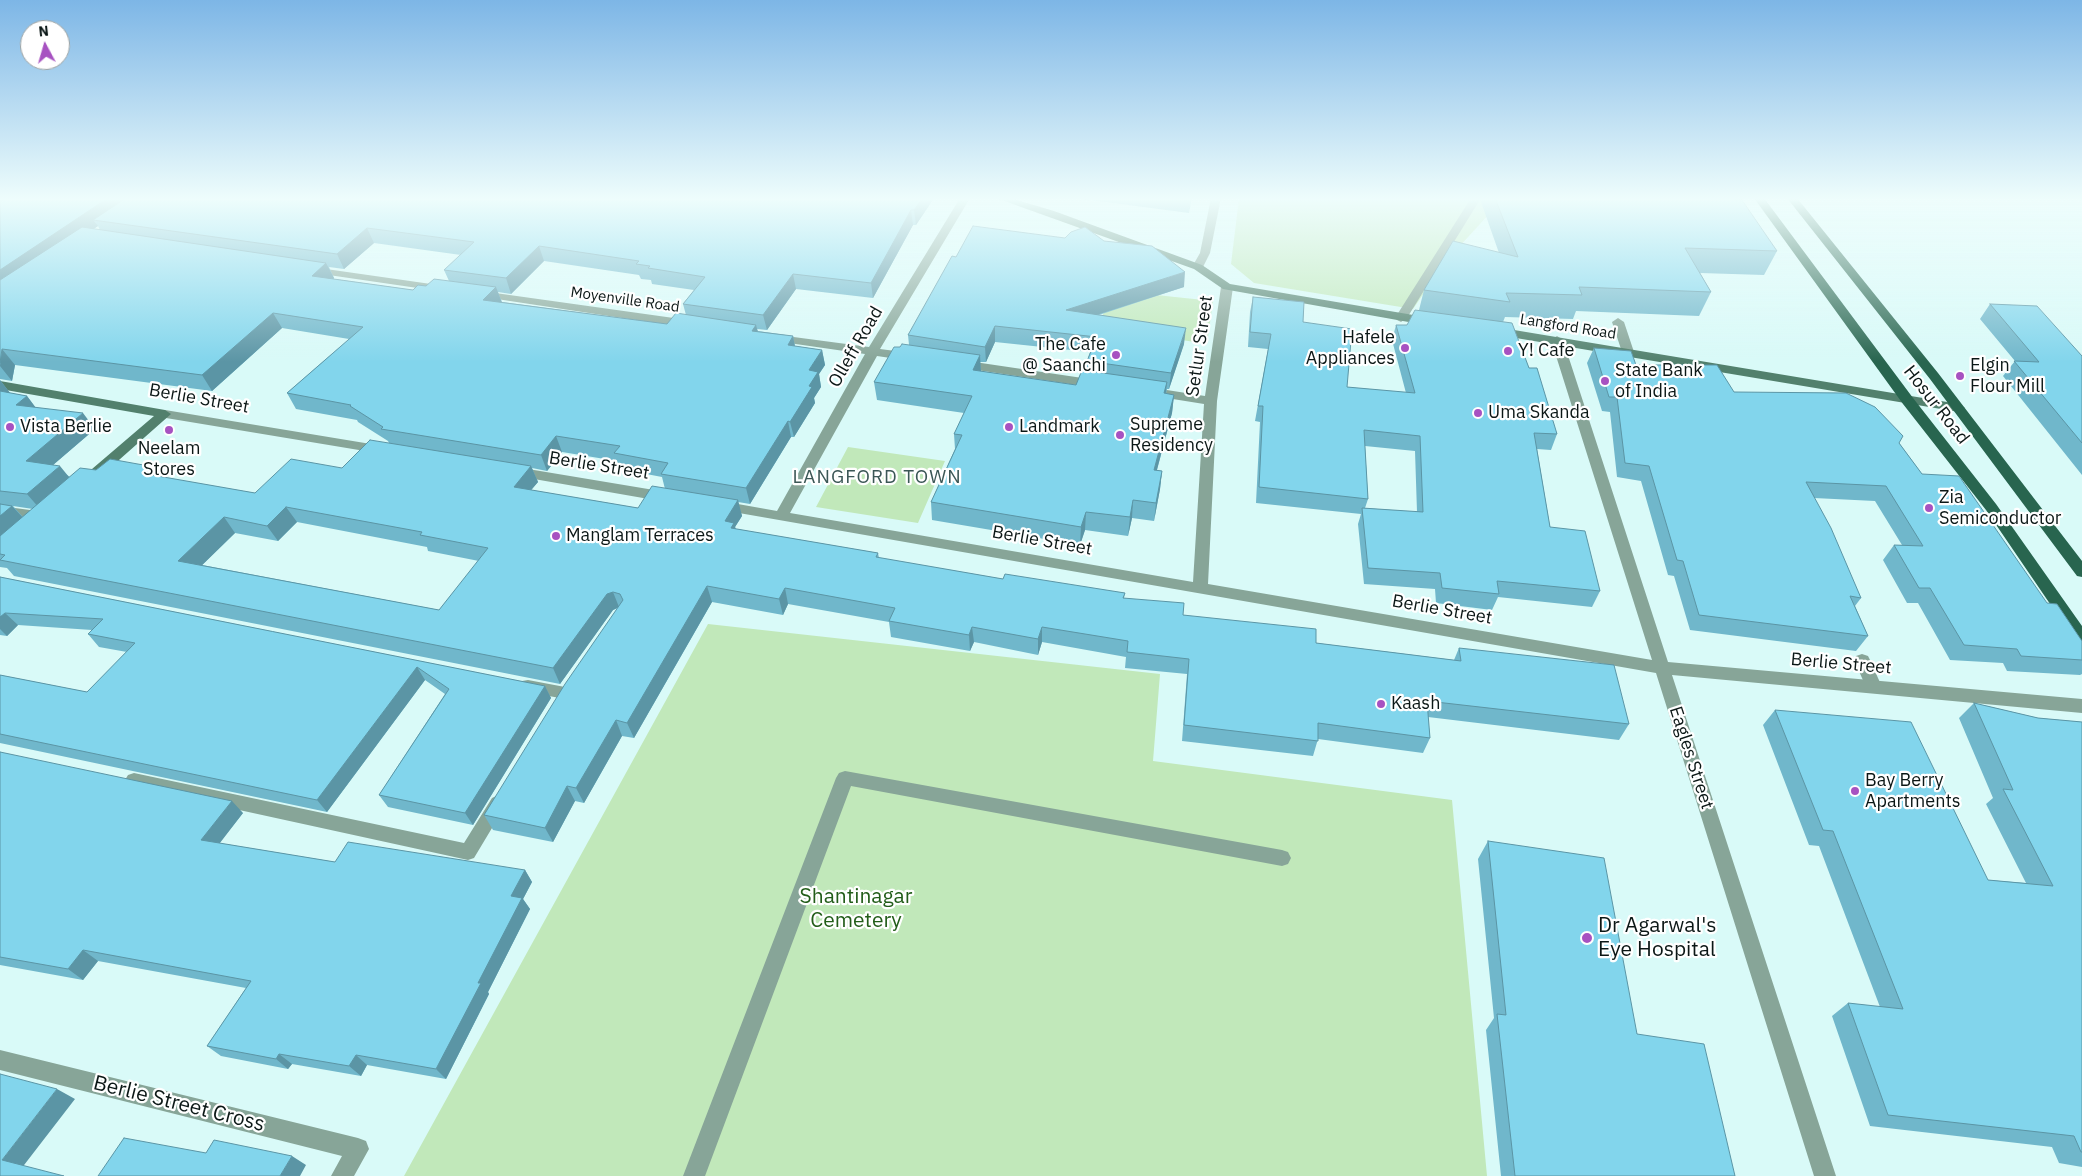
<!DOCTYPE html>
<style>
body{margin:0}
#map{position:relative;width:2082px;height:1176px;overflow:hidden;background:#d9faf8;font-family:"IBM Plex Sans",sans-serif}
canvas{display:block}
.north{position:absolute;left:20px;top:20px;width:50px;height:50px;box-sizing:border-box;background:#fff;border:1px solid #9da2a2;border-radius:50%;rotate:354deg;font-size:14px;font-weight:700;line-height:20px;text-align:center;color:#0b1716}
.north::after{content:'';display:block;margin:auto;width:18px;height:22px;background:#a752c1;clip-path:polygon(50% 0,100% 100%,50% 72%,0 100%)}
</style>
<div id="map">
<canvas width="2082" height="1176"></canvas>
<div class="north">N</div>
</div>
<script>
const context = document.querySelector('canvas').getContext('2d');
context.lineJoin = 'round';
function fillPath(path, color) { context.fillStyle = color; context.fill(path, 'evenodd'); }
const poly = rows => new Path2D(rows.map(r => 'M' + r).join(''));
function strokePath(path, color, width, dash) { context.strokeStyle = color; context.lineWidth = width; context.lineCap = dash ? 'butt' : 'round'; context.setLineDash(dash || []); context.stroke(path); }
function label(font, color, halo, rows, align = 'center') {
  context.font = font + ' "IBM Plex Sans",sans-serif'; context.lineWidth = 4.5; context.setLineDash([]); context.textBaseline = 'middle'; context.strokeStyle = halo; context.fillStyle = color; for (const [text, x, y, turn = 0] of rows) {
    context.save(); context.translate(x, y); context.rotate((+turn || 0) * Math.PI / 180); context.textAlign = isNaN(turn) ? turn : align; if (halo) context.strokeText(text, 0, 0); context.fillText(text, 0, 0); context.restore();
  }
}
const green = poly([
 [1239,198,1504,198,1446,261,1413,309,1254,283,1231,264],
 [1109,290,1213,301,1207,344,1100,327],
 [848,447,945,461,918,523,816,507],
 [708,624,1160,674,1153,761,1452,800,1487,1176,404,1176]
]);
const lane = poly([
 [1471,198,1481,198,1407,318,1401,322,1397,320,1395,318,1471,198],
 [1618,318,1624,322,1634,352,1632,355,1624,355,1622,352,1612,322,1618,318],
 [1862,654,1868,656,1870,660,1882,687,1880,692,1874,693,1868,692,1866,687,1854,660,1856,656,1862,654],
 [845,771,1282,850,1288,852,1291,858,1288,864,1282,866,851,786,705,1176,683,1176,836,778,839,773,845,771]
]);
const street = poly([
 [960,198,970,198,880,349,911,353,917,357,911,361,877,356,790,513,1193,582,1204,404,1154,396,1148,392,1154,388,1205,396,1221,287,1227,284,1233,287,1217,401,1208,584,1652,660,1551,340,1557,336,1563,340,1668,662,2082,699,2082,713,1672,675,1836,1176,1814,1176,1656,673,716,509,714,506,716,503,721,501,777,511,865,354,775,341,769,337,771,334,869,347,960,198],
 [1211,198,1221,198,1210,253,1202,269,1198,270,1192,267,1200,253,1211,198],
 [312,267,445,286,451,289,445,292,308,272,306,270,312,267],
 [481,291,688,320,694,324,688,328,477,296,477,292,481,291],
 [961,360,1096,380,1102,384,1096,388,957,367,955,364,957,361,961,360],
 [165,410,383,446,390,450,383,454,160,417,159,414,165,410],
 [516,467,666,492,673,497,666,502,511,475,509,472,516,467],
 [0,506,45,512,52,517,45,522,0,516,0,506],
 [528,680,565,687,571,688,573,693,571,698,565,699,522,691,520,686,522,681,528,680],
 [134,773,464,843,492,798,498,795,504,798,507,803,474,858,468,860,134,787,128,785,125,780,128,775,134,773],
 [0,1050,358,1138,366,1141,369,1149,354,1176,331,1176,342,1156,0,1070,0,1050]
]);
const secondary = poly([
 [996,198,1010,198,1054,211,1202,265,1230,284,1431,318,1437,322,1431,326,1223,289,1194,269,996,198],
 [1496,327,1959,404,1965,408,1959,412,1492,334,1492,328,1496,327],
 [0,381,165,410,171,414,102,475,97,477,92,475,90,472,92,469,154,416,0,389,0,381]
]);
const primary = poly([
 [1754,198,1764,198,1913,398,1996,504,2082,626,2082,644,2076,642,1986,510,1903,404,1754,198],
 [1787,198,1797,198,1938,373,2082,561,2082,577,2077,576,1930,379,1787,198]
]);
const wall = poly([
 [0,198,934,198,916,225,913,225,873,298,796,289,767,330,757,329,758,331,793,336,795,346,822,350,825,365,819,374,821,387,814,398,815,403,794,437,791,437,750,504,738,502,742,516,735,527,736,529,878,553,879,558,1003,579,1125,593,1124,598,1183,615,1316,643,1454,660,1459,648,1629,724,1619,740,1428,717,1430,738,1423,753,1318,739,1313,756,1182,741,1187,674,1125,668,1126,657,1042,642,1038,655,974,642,970,651,891,637,889,622,788,604,783,615,712,602,634,738,622,736,584,803,575,801,553,842,493,830,484,815,618,608,613,610,560,684,14,576,7,568,0,567,0,380,10,393,27,396,35,407,95,429,53,465,70,477,167,478,255,493,342,468,389,443,388,441,358,422,357,420,296,409,287,393,349,339,282,328,212,391,15,365,12,381,0,379],
 [98,226,100,230,93,229],
 [374,243,461,255,444,270,449,281,413,290,334,279,334,278,329,267,344,269],
 [544,261,639,275,641,279,651,280,652,284,694,290,683,304,686,315,667,324,502,302,498,292,511,294],
 [562,452,617,461,620,469,662,477,665,489,638,508,531,490,538,482,532,468,547,471],
 [13,506,33,509,23,517],
 [297,522,427,547,428,551,479,561,439,610,202,565,235,533,278,541],
 [1075,198,1192,198,1189,213],
 [1482,198,1664,198,1777,251,1764,275,1700,273,1711,292,1699,316,1576,311,1573,319,1505,317,1503,322,1529,368,1557,434,1551,450,1537,449,1550,527,1600,591,1592,607,1498,597,1492,610,1436,603,1435,589,1364,584,1358,524,1361,514,1256,503,1260,422,1255,421,1268,349,1248,347,1250,312,1253,297,1303,322,1347,387,1406,393,1392,340,1396,325,1407,325,1419,310,1424,290,1499,253,1481,202],
 [1365,446,1415,451,1417,512,1365,508,1368,499],
 [1065,238,1104,241,1184,287,1099,315,1184,344,1169,389,1167,389,1166,394,1174,395,1172,413,1157,470,1162,471,1160,489,1154,521,1132,518,1128,536,1085,530,1080,545,932,520,931,502,955,449,954,434,964,413,877,400,874,382,900,347,909,345,908,335,956,257],
 [995,342,1090,352,1087,361,1086,371,1076,385,981,371,980,362,986,362],
 [1990,304,2082,356,2082,475,2003,376,2015,361,1980,319],
 [1594,348,1636,365,1734,392,1899,443,1922,474,2082,641,2082,674,2080,675,2007,671,2003,663,1950,660,1918,603,1907,603,1883,560,1894,545,1902,545,1875,501,1814,498,1861,598,1855,606,1868,636,1856,651,1690,630,1674,576,1668,575,1641,481,1617,477,1610,412,1602,411,1587,363],
 [0,577,545,686,551,698,473,825,388,807,379,795,445,694,425,680,327,812,0,743,0,675,87,692,127,652,99,647,88,634,92,630,18,625,7,636,0,635],
 [1974,703,2038,718,2082,722,2082,1167,2059,1163,2052,1147,1870,1126,1832,1016,1848,1003,1880,1007,1819,846,1809,845,1763,725,1775,710,1988,880,2026,883,1986,804,1993,798,1959,718],
 [0,752,243,813,219,843,335,862,525,870,532,882,523,899,530,909,488,992,489,994,446,1079,367,1065,361,1076,292,1064,288,1069,221,1056,207,1046,246,988,98,961,83,980,0,965],
 [1488,841,1637,1034,1735,1176,1501,1176,1486,1030,1494,1018,1478,859]
]);
const shadedWall = poly([
 [0,198,25,198,0,213],
 [108,198,139,198,93,220,98,226,0,293,0,270],
 [923,198,934,198,916,225,914,210],
 [911,210,913,225,873,298,871,283],
 [367,228,374,243,344,269,337,254],
 [539,246,544,261,511,294,506,278],
 [326,263,334,278,320,291,312,276],
 [1185,272,1184,287,1065,325,1066,310],
 [793,274,796,289,767,330,763,315],
 [496,287,502,303,483,300],
 [273,313,282,328,212,391,202,375],
 [756,325,760,340,752,331],
 [995,326,995,342,986,362,985,347],
 [1186,328,1184,344,1169,389,1171,373],
 [793,336,796,352,788,345],
 [2,349,15,365,12,381,0,366],
 [822,350,825,365,819,374,821,387,814,398,815,403,794,437,790,422,809,370],
 [980,355,981,373,973,370],
 [0,380,10,393,0,396],
 [1167,382,1165,400,1164,393],
 [1174,395,1172,413,1152,488,1154,470],
 [27,396,39,412,16,405],
 [83,413,95,429,39,477,26,461],
 [788,421,791,437,750,504,746,488],
 [556,436,562,452,547,471,541,455],
 [60,466,73,482,40,509,27,494],
 [531,466,538,482,521,502,514,487],
 [160,468,171,484,152,475],
 [1162,471,1160,489,1154,521,1156,503],
 [738,500,742,516,735,527,739,538,725,521],
 [1133,500,1132,518,1128,536,1130,517],
 [12,506,26,521,0,544,0,516],
 [286,507,297,522,278,541,267,526],
 [1086,512,1085,530,1080,545,1081,527],
 [224,517,235,533,191,576,178,561],
 [707,586,712,602,634,738,627,723],
 [785,588,788,604,783,615,779,599],
 [613,592,619,607,613,610,560,684,553,668,607,594],
 [5,613,18,625,7,636,0,629,0,617],
 [972,627,974,642,970,651,969,635],
 [1042,627,1042,642,1038,655,1038,639],
 [417,667,425,680,327,812,317,800],
 [545,686,551,698,473,825,465,813],
 [616,720,622,736,584,803,576,788],
 [567,786,575,801,553,842,545,828],
 [232,801,243,813,213,852,201,840],
 [525,870,532,882,523,899,530,909,488,992,489,994,446,1079,436,1069,511,896],
 [83,950,98,961,83,980,68,969],
 [279,1054,292,1064,288,1069,276,1059],
 [356,1055,367,1065,361,1076,349,1066],
 [57,1089,75,1099,21,1169,2,1160],
 [292,1156,306,1165,300,1176,280,1176]
]);
const building = poly([
 [7,198,108,198,0,270,0,202,7,198],
 [126,198,923,198,914,210,911,210,871,283,793,274,763,315,683,304,705,277,648,268,650,266,636,264,639,261,539,246,506,278,444,270,474,242,367,228,337,254,93,220,126,198],
 [1166,198,1191,198,1190,201,1166,198],
 [1495,198,1664,198,1742,200,1777,251,1685,248,1711,292,1579,287,1582,295,1506,293,1510,302,1424,290,1453,241,1518,257,1495,198],
 [973,226,1065,238,1071,232,1085,227,1104,241,1152,246,1185,272,1066,310,1186,328,1171,373,1087,361,1097,337,995,326,985,347,908,335,952,256,956,257,973,226],
 [82,227,326,263,312,276,413,290,418,285,426,286,434,279,496,287,483,300,667,324,676,313,756,325,752,331,793,336,788,345,822,350,809,370,818,372,809,386,812,387,790,422,788,421,746,488,661,474,668,463,614,453,620,446,556,436,541,455,381,429,383,427,350,406,351,405,287,393,363,327,273,313,202,375,2,349,0,363,0,280,82,227],
 [1253,297,1304,302,1303,322,1352,329,1347,387,1415,393,1396,325,1407,325,1415,310,1512,323,1529,368,1537,368,1557,434,1534,433,1550,527,1585,531,1600,591,1497,581,1499,594,1442,588,1440,573,1368,568,1362,508,1423,512,1420,436,1364,430,1368,499,1259,487,1263,406,1258,406,1271,334,1250,332,1253,297],
 [1990,304,2037,306,2082,356,2082,443,2014,361,2039,362,1990,304],
 [902,344,980,355,973,370,1076,385,1082,370,1167,382,1164,393,1174,395,1154,470,1162,471,1156,503,1133,500,1130,517,1086,512,1081,527,931,502,962,435,954,434,972,396,874,382,894,347,900,347,902,344],
 [1594,348,1631,351,1636,365,1717,365,1734,392,1846,393,1875,407,1903,436,1899,443,1922,474,1959,476,2047,603,2057,604,2082,641,2082,660,2021,656,2017,649,1964,645,1930,588,1919,588,1894,545,1923,546,1886,486,1806,482,1831,528,1861,598,1850,596,1868,636,1699,615,1683,561,1677,560,1649,466,1625,463,1617,397,1609,397,1594,348],
 [0,391,27,396,16,405,83,413,26,461,60,466,27,494,0,491,0,391],
 [370,440,531,466,514,487,638,508,652,486,738,500,725,521,734,523,731,528,878,553,876,557,1003,579,1005,574,1125,593,1123,598,1184,603,1183,615,1316,629,1316,643,1461,661,1459,648,1614,665,1629,724,1427,701,1430,738,1318,723,1318,741,1184,725,1189,659,1127,652,1128,641,1042,627,1038,639,972,627,969,635,889,621,895,608,785,588,779,599,707,586,627,723,616,720,576,788,567,786,545,828,484,815,565,684,623,600,620,594,613,592,607,594,553,668,0,560,5,555,0,554,0,536,80,468,96,470,110,459,160,468,152,475,255,493,291,459,342,468,370,440],
 [286,507,422,532,420,535,488,548,439,610,178,561,224,517,267,526,286,507],
 [0,504,12,506,0,516,0,504],
 [0,577,545,686,465,813,379,795,449,689,417,667,317,800,0,734,0,675,87,692,135,643,88,634,103,619,5,613,0,617,0,577],
 [1974,703,2038,718,2082,722,2082,1152,2081,1152,2074,1136,1888,1115,1848,1003,1903,1009,1833,831,1823,830,1775,710,1911,722,1988,880,2053,886,2003,789,2013,790,1974,703],
 [0,752,232,801,201,840,335,862,348,842,525,870,511,896,522,898,478,983,481,983,436,1069,356,1055,349,1066,279,1054,276,1059,207,1046,251,981,83,950,68,969,0,957,0,752],
 [1488,841,1604,858,1637,1034,1704,1044,1735,1176,1515,1176,1497,1014,1506,1015,1488,841],
 [0,1074,57,1089,2,1160,64,1176,0,1176,0,1074],
 [124,1138,206,1153,214,1140,292,1156,280,1176,98,1176,124,1138]
]);
const markers = [
 [1405,348,5,"#a752c1"],
 [1508,351,5,"#a752c1"],
 [1116,355,5,"#a752c1"],
 [1960,376,5,"#a752c1"],
 [1605,381,5,"#a752c1"],
 [1478,413,5,"#a752c1"],
 [10,427,5,"#a752c1"],
 [1009,427,5,"#a752c1"],
 [169,430,5,"#a752c1"],
 [1120,435,5,"#a752c1"],
 [1929,508,5,"#a752c1"],
 [556,536,5,"#a752c1"],
 [1381,704,5,"#a752c1"],
 [1855,791,5,"#a752c1"],
 [1587,938,6,"#a752c1"]
];
const farStreetnames = [
 ["Moyenville Road",625,300,8],
 ["Langford Road",1568,327,9]
];
const poiNames = [
 ["Hafele",1395,338,"right"],
 ["Appliances",1395,359,"right"],
 ["The Cafe",1106,345,"right"],
 ["@ Saanchi",1106,366,"right"],
 ["Y! Cafe",1518,351],
 ["Elgin",1970,366],
 ["Flour Mill",1970,387],
 ["State Bank",1615,371],
 ["of India",1615,392],
 ["Uma Skanda",1488,413],
 ["Supreme",1130,425],
 ["Residency",1130,446],
 ["Vista Berlie",20,427],
 ["Landmark",1019,427],
 ["Neelam",169,449,"center"],
 ["Stores",169,470,"center"],
 ["Zia",1939,498],
 ["Semiconductor",1939,519],
 ["Manglam Terraces",566,536],
 ["Kaash",1391,704],
 ["Bay Berry",1865,781],
 ["Apartments",1865,802]
];
const streetNames = [
 ["Setlur Street",1200,346,-82],
 ["Olleff Road",856,347,-60],
 ["Berlie Street",199,399,10],
 ["Hosur Road",1936,405,52],
 ["Berlie Street",599,466,9],
 ["Berlie Street",1042,541,10],
 ["Berlie Street",1442,610,10],
 ["Berlie Street",1841,664,5],
 ["Eagles Street",1691,758,72]
];
const neighbourhoodNames = [
 ["LANGFORD TOWN",877,478]
];
const nearParknames = [
 ["Shantinagar",856,897],
 ["Cemetery",856,921]
];
const nearPoinames = [
 ["Dr Agarwal's",1598,926],
 ["Eye Hospital",1598,950]
];
const nearStreetnames = [
 ["Berlie Street Cross",179,1104,14]
];
fillPath(green, '#c1e8ba');
fillPath(lane, '#87a598');
fillPath(street, '#87a598');
fillPath(secondary, '#52806d');
fillPath(primary, '#28654f');
fillPath(wall, '#70b7cb');
fillPath(shadedWall, '#5b95a5');
fillPath(building, '#82d5ec');
strokePath(building, '#5b95a5', 1);
const sky = context.createLinearGradient(0, 0, 0, 362);
sky.addColorStop(0, '#7db6e6');
sky.addColorStop(0.55, '#eefdfc');
sky.addColorStop(1, '#eefdfc00');
context.fillStyle = sky;
context.fillRect(0, 0, 2082, 362);
for (const [x, y, r, color] of markers) { const dot = new Path2D(); dot.arc(x, y, r, 0, 2 * Math.PI); context.fillStyle = color; context.fill(dot); strokePath(dot, '#fff', 2); }
label('15px', '#0b1716', '#fff', farStreetnames);
label('18px', '#0b1716', '#fff', poiNames, 'left');
label('18px', '#0b1716', '#fff', streetNames);
context.letterSpacing = '1px';
label('19px', '#3b5756', '#fff', neighbourhoodNames);
context.letterSpacing = '0px';
label('21px', '#225d19', '#fff', nearParknames);
label('21px', '#0b1716', '#fff', nearPoinames, 'left');
label('21px', '#0b1716', '#fff', nearStreetnames);
</script>
